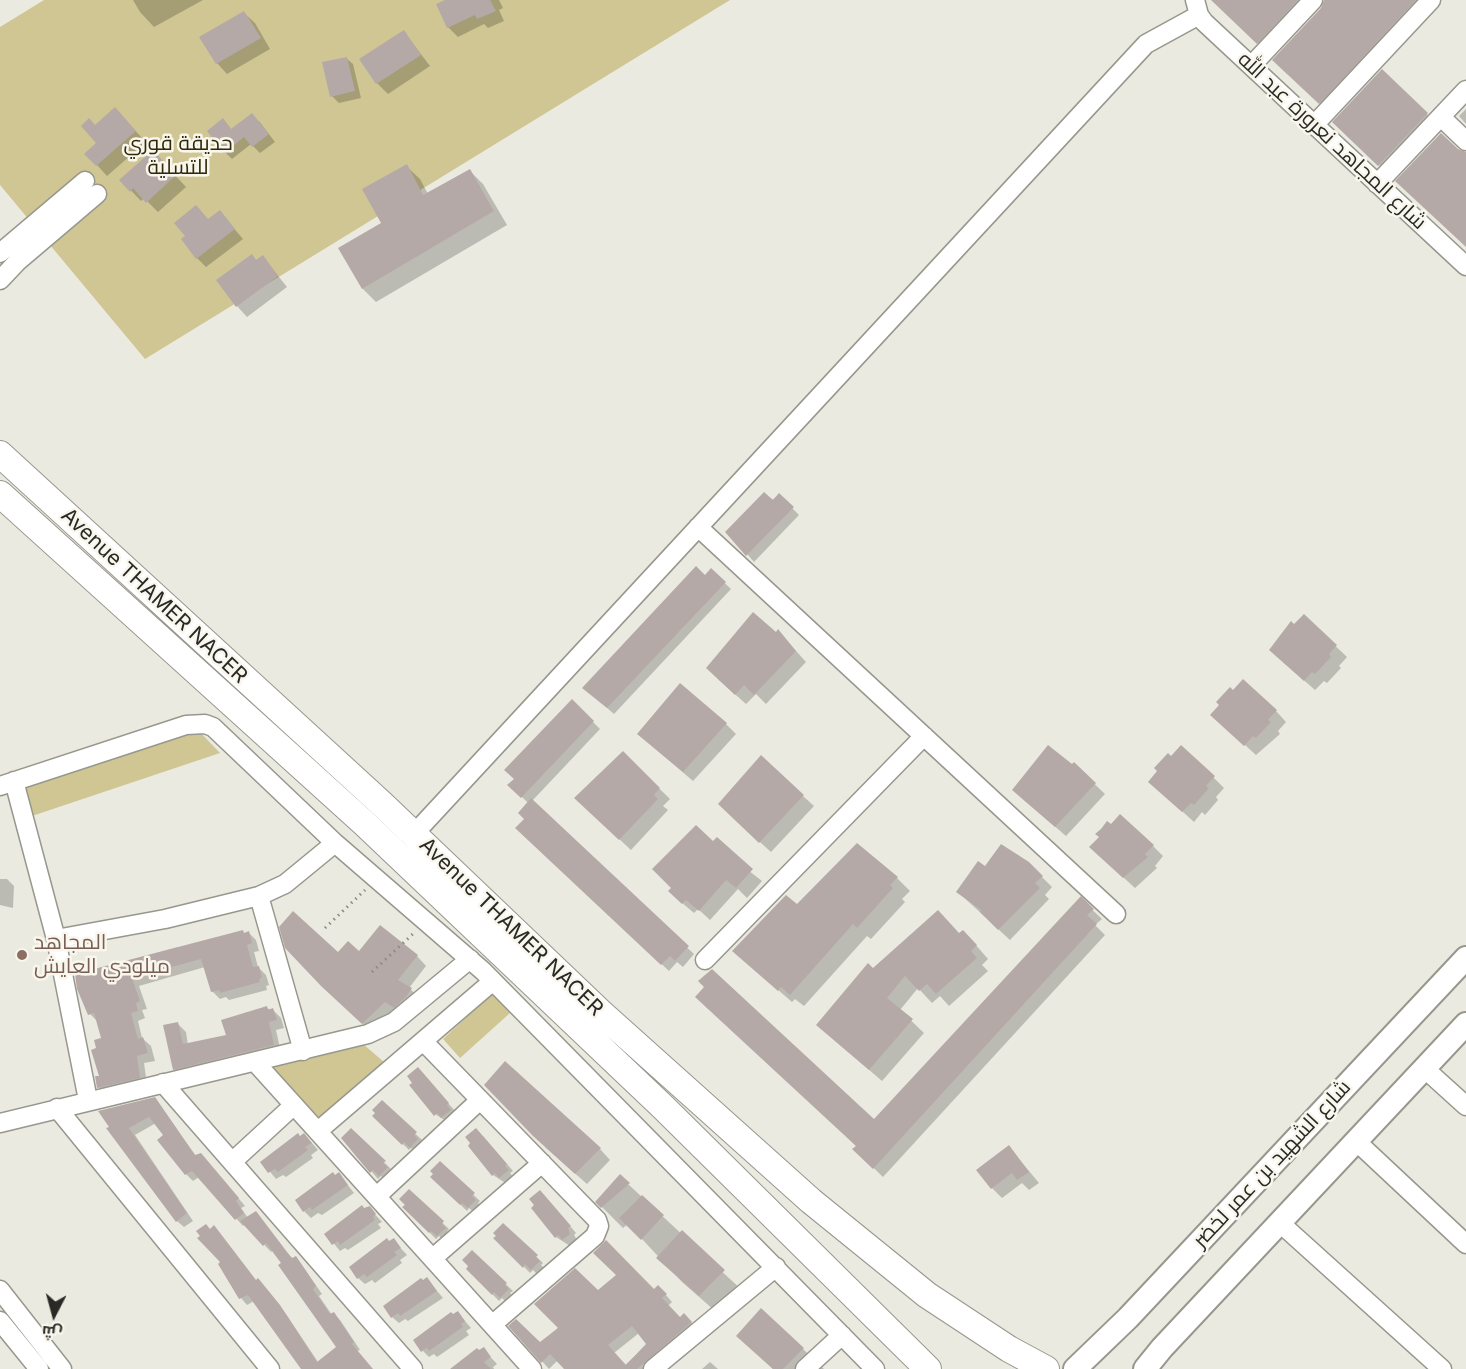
<!DOCTYPE html>
<meta charset="utf-8">
<style>
body{margin:0}
#map{position:relative;width:1466px;height:1369px;overflow:hidden;background:#ebeae0;font-family:Inter,Cairo,sans-serif}
canvas{display:block}
.north{position:absolute;left:24px;top:1285px;width:60px;height:60px;-webkit-text-stroke:4px #f9f7ed;paint-order:stroke;rotate:186deg;font-size:16px;font-weight:700;line-height:24px;text-align:center;color:#2a2926}
.north::after{content:'';display:block;margin:auto;width:21px;height:27px;background:#2a2926;clip-path:polygon(50% 0,100% 100%,50% 72%,0 100%)}
</style>
<div id="map">
<canvas width="1466" height="1369"></canvas>
<div class="north">ش</div>
</div>
<script>
const context = document.querySelector('canvas').getContext('2d');
context.lineJoin = 'round';
function fillPath(path, color) { context.fillStyle = color; context.fill(path, 'evenodd'); }
const poly = rows => new Path2D(rows.map(r => 'M' + r).join(''));
function strokePath(path, color, width, dash) { context.strokeStyle = color; context.lineWidth = width; context.lineCap = dash ? 'butt' : 'round'; context.setLineDash(dash || []); context.stroke(path); }
function label(font, color, halo, rows, align = 'center') {
  context.font = font + ' Inter,Cairo,sans-serif'; context.lineWidth = 5; context.setLineDash([]); context.textBaseline = 'middle'; context.strokeStyle = halo; context.fillStyle = color; for (const [text, x, y, turn = 0] of rows) {
    context.save(); context.translate(x, y); context.rotate((+turn || 0) * Math.PI / 180); context.textAlign = isNaN(turn) ? turn : align; if (halo) context.strokeText(text, 0, 0); context.fillText(text, 0, 0); context.restore();
  }
}
const green = poly([
 [44,0,730,0,145,359,0,185,0,27],
 [196,728,220,753,29,817,18,786],
 [493,993,510,1013,460,1058,443,1039],
 [356,1038,391,1068,319,1126,266,1068]
]);
const shadow = poly([
 [133,0,203,0,154,27,140,12],
 [449,0,499,0,503,8,499,10,504,21,488,28,484,24,458,37,448,27],
 [1213,0,1311,0,1264,49],
 [1325,0,1430,0,1326,109,1274,60,1322,9],
 [244,13,255,23,270,49,227,74,217,63],
 [404,32,430,66,388,94,377,83],
 [346,58,353,64,361,98,339,103,332,96],
 [1382,71,1434,121,1386,172,1334,122],
 [1466,109,1466,124,1459,116],
 [125,120,146,142,107,176,97,165,98,144],
 [223,120,232,130,259,121,275,142,260,153,251,144,232,159,225,152],
 [163,162,186,187,158,212,144,198,141,201,121,180],
 [406,166,420,179,428,194,470,171,483,184,507,225,376,302,363,289,340,249,383,224],
 [220,212,243,239,206,267,197,258,209,221],
 [263,257,287,287,247,317,237,306],
 [779,495,799,515,754,562,728,532],
 [711,570,731,589,614,714,591,694],
 [1304,616,1347,657,1339,666,1341,668,1327,683,1324,681,1315,690,1282,661,1294,626],
 [788,642,806,662,766,704,756,694,746,704,718,679],
 [572,701,600,729,532,801,694,954,683,967,677,962,669,971,517,828,526,819,528,803,510,785],
 [1221,705,1276,711,1286,722,1278,731,1280,734,1256,755,1223,725],
 [726,724,736,734,693,781,652,746],
 [623,753,670,799,663,806,668,810,631,850,587,809],
 [1074,764,1105,794,1066,836,1024,800],
 [1213,777,1224,788,1216,797,1218,800,1205,815,1202,812,1194,822,1161,792],
 [803,796,814,806,771,852,730,815],
 [713,843,762,881,747,898,738,889,710,920,698,909,694,913,681,902],
 [1153,846,1163,856,1155,866,1157,868,1135,888,1102,858],
 [1028,863,1052,887,1045,895,1049,899,1010,940,958,892,985,868],
 [897,878,910,891,902,899,905,902,871,939,867,936,804,1006,795,999,792,1002,747,963,797,906],
 [0,879,7,879,14,886,13,908,0,905],
 [1081,899,1102,919,1095,925,1105,935,883,1177,854,1149,857,1147,700,981,712,970,874,1121],
 [249,933,256,940,259,951,254,952,258,967,266,975,269,985,266,986,267,990,229,1000,226,997,220,999,212,991,205,967,139,986,147,1009,142,1010,145,1018,138,1021,142,1038,151,1046,155,1061,144,1063,147,1085,106,1095,98,1087,101,1077,97,1049,103,1039,98,1022,90,1014,76,976,178,947,181,949],
 [975,944,988,959,982,965,988,971,949,1006,940,996,932,1003,918,988,900,1010,924,1033,882,1081,831,1037,873,970],
 [360,953,417,956,426,966,409,988,421,999,373,1033,333,996],
 [266,1008,273,1010,281,1018,284,1028,276,1030,281,1053,182,1077,174,1069,178,1024,186,1032,188,1045,227,1036],
 [425,1076,455,1111,452,1113,456,1117,449,1123,435,1114],
 [154,1099,196,1156,208,1162,245,1206,241,1208,248,1218,256,1213,293,1260,296,1258,302,1265,322,1294,319,1296,332,1315,334,1314,340,1320,360,1350,357,1351,372,1369,303,1369,254,1301,247,1305,241,1298,257,1281,265,1287,286,1314,318,1362,338,1348,273,1250,271,1252,245,1224,243,1226,199,1177,193,1181,186,1174,159,1140,166,1135,156,1123,135,1135,193,1221,184,1227,177,1221,108,1129],
 [382,1102,422,1140,420,1143,424,1147,417,1154,411,1148,409,1150,374,1116],
 [351,1130,391,1169,389,1171,393,1175,386,1182,381,1176,378,1179,343,1138],
 [483,1136,513,1171,510,1173,514,1178,507,1184,493,1175,470,1146],
 [311,1142,318,1150,311,1155,313,1158,286,1177,283,1175,276,1179,262,1162],
 [545,1147,600,1149,610,1160,587,1184],
 [1009,1147,1039,1183,1029,1190,1022,1183,1002,1198,992,1188],
 [440,1163,480,1201,478,1203,482,1207,476,1214,469,1208,467,1211,432,1177],
 [339,1174,354,1193,322,1215,318,1213,311,1218,304,1211],
 [628,1184,745,1293,722,1317,682,1282,628,1224,623,1228,597,1202],
 [409,1191,449,1229,447,1231,451,1235,445,1242,439,1236,436,1239,404,1207],
 [546,1198,576,1233,574,1235,577,1240,570,1246,556,1237,533,1208],
 [369,1208,382,1222,378,1224,381,1228,348,1250,345,1248,340,1251,326,1234],
 [503,1225,543,1263,541,1265,545,1269,539,1276,533,1270,530,1273,496,1238],
 [393,1240,407,1255,400,1260,402,1263,375,1283,372,1280,365,1284,358,1278],
 [472,1252,513,1291,510,1293,514,1297,508,1304,502,1298,499,1301,468,1269],
 [427,1279,443,1298,408,1321,405,1319,399,1323,392,1317],
 [654,1291,665,1294,672,1302,668,1306,680,1318,684,1315,698,1329,650,1369,566,1369,558,1360,549,1369,510,1326,540,1344,598,1292],
 [639,1333,648,1344,625,1365,614,1353],
 [761,1310,803,1349,824,1369,773,1369,760,1357,738,1336],
 [458,1313,471,1328,466,1331,469,1335,437,1357,434,1354,429,1357,423,1351],
 [483,1349,497,1364,493,1367,494,1369,451,1369],
 [710,1362,718,1369,702,1369]
]);
const building = poly([
 [445,0,490,0,496,11,477,19,475,15,447,28,436,4],
 [1211,0,1298,0,1257,44],
 [1324,0,1416,0,1319,104,1272,60,1321,8],
 [244,11,261,38,216,64,199,37],
 [404,30,421,55,376,84,359,59],
 [347,57,355,91,330,97,322,62],
 [1382,69,1428,113,1378,166,1332,122],
 [115,107,136,131,96,166,84,154,96,143,81,126,89,118,95,125],
 [252,113,269,134,252,147,244,137,224,153,207,131,223,118,231,129],
 [1441,133,1458,149,1466,152,1466,247,1395,181],
 [153,150,176,175,146,203,133,188,130,192,119,180],
 [407,164,423,195,470,169,494,211,362,289,338,248,381,223,362,189],
 [196,205,208,219,220,210,235,229,196,259,181,239,185,236,174,223],
 [252,254,256,260,263,255,278,276,236,307,216,280],
 [764,492,773,500,779,493,794,507,746,556,725,532],
 [696,566,705,575,711,568,726,582,607,708,582,688],
 [753,612,776,632,778,629,796,651,754,695,744,685,735,695,706,668],
 [1304,614,1337,645,1329,654,1331,657,1315,674,1312,672,1304,681,1269,650,1291,621,1294,624],
 [1243,679,1277,710,1268,720,1271,722,1256,738,1253,736,1244,746,1210,715,1219,705,1216,702,1230,687,1233,690],
 [680,683,727,723,683,772,637,734],
 [572,699,594,721,521,798,507,785,514,779,504,770],
 [1048,745,1072,764,1074,762,1096,783,1055,827,1012,790],
 [1181,745,1215,776,1206,786,1209,788,1194,805,1191,803,1182,812,1148,782,1157,771,1154,768,1168,753,1171,756],
 [623,751,660,788,654,795,658,799,619,840,574,798],
 [761,755,804,795,759,843,718,804],
 [531,798,689,946,675,961,670,956,661,965,515,828,524,819,518,813],
 [1120,814,1154,845,1145,854,1148,857,1123,878,1089,847,1099,837,1095,834,1101,829,1107,821,1111,824],
 [696,825,713,841,717,837,753,869,736,888,726,880,699,911,686,900,682,904,668,891,671,888,652,869],
 [857,843,898,877,890,885,893,888,857,928,853,924,790,995,781,987,778,991,732,951,786,895,797,904],
 [1001,844,1029,862,1043,876,1035,883,1040,888,998,930,980,912,981,910,956,892,978,861,985,866],
 [1081,896,1094,909,1087,915,1097,924,873,1169,852,1149,856,1146,695,997,704,987,698,981,712,969,874,1119],
 [938,910,959,933,963,930,977,945,971,951,977,958,936,994,927,984,919,991,905,976,887,998,913,1019,869,1070,816,1025,868,963,873,968],
 [293,911,338,952,348,941,359,951,380,925,418,955,398,980,412,988,406,997,394,1008,385,1002,362,1024,321,986,285,948,279,927],
 [243,930,244,933,249,931,252,943,247,945,253,967,259,966,262,978,259,979,260,982,220,993,219,990,211,992,201,959,132,978,140,1001,136,1003,138,1011,131,1013,138,1039,143,1037,148,1053,137,1056,140,1078,97,1088,95,1076,99,1076,91,1050,96,1048,94,1040,101,1038,94,1013,88,1015,77,989,75,974],
 [267,1006,268,1010,273,1008,277,1020,269,1022,274,1045,173,1070,163,1025,178,1022,183,1044,226,1035,221,1020],
 [505,1061,601,1148,575,1174,533,1136,484,1085],
 [418,1067,449,1103,447,1105,451,1110,441,1118,437,1113,434,1116,409,1085,412,1083,407,1076],
 [155,1097,195,1155,201,1153,239,1198,236,1201,244,1213,235,1220,192,1171,185,1175,157,1140,163,1135,149,1117,129,1128,187,1213,176,1222,106,1128,109,1127,98,1111],
 [382,1100,417,1132,414,1135,418,1139,410,1148,404,1142,402,1145,372,1116,375,1113,372,1110],
 [351,1128,386,1161,383,1163,388,1167,379,1176,373,1170,370,1173,341,1138],
 [476,1128,507,1164,505,1166,509,1170,499,1178,495,1173,492,1176,468,1146,470,1143,465,1137],
 [298,1133,300,1136,304,1133,312,1143,305,1147,308,1150,278,1172,275,1169,268,1173,260,1162],
 [1009,1145,1029,1172,1017,1180,1012,1173,991,1189,976,1170],
 [440,1161,475,1193,472,1196,476,1200,468,1208,462,1203,460,1205,430,1177,433,1174,430,1171],
 [333,1172,335,1175,339,1172,348,1185,312,1210,310,1207,303,1212,295,1200],
 [620,1174,630,1183,601,1208,595,1202],
 [409,1189,444,1221,442,1224,446,1228,437,1236,431,1231,429,1233,402,1207,405,1205,399,1199],
 [540,1190,571,1226,568,1228,570,1234,562,1240,558,1235,555,1238,531,1208,534,1205,529,1199],
 [642,1195,664,1215,641,1240,619,1218],
 [362,1205,364,1208,370,1206,376,1214,373,1217,375,1220,340,1245,338,1241,332,1245,324,1234],
 [256,1211,287,1252,292,1258,296,1256,316,1286,313,1289,330,1314,334,1312,354,1342,352,1344,373,1369,301,1369,248,1295,239,1299,218,1264,220,1262,197,1238,200,1236,196,1231,206,1224,210,1229,214,1225,256,1280,258,1278,280,1305,317,1362,336,1347,278,1265,281,1263,266,1243,263,1246,240,1221],
 [503,1223,538,1255,536,1257,540,1261,531,1270,525,1264,523,1268,493,1238,496,1236,493,1233],
 [682,1230,725,1270,699,1296,656,1258],
 [387,1238,389,1241,394,1238,401,1248,394,1252,397,1255,367,1277,364,1274,357,1279,349,1267],
 [606,1240,654,1289,658,1285,667,1294,662,1298,680,1317,684,1313,692,1322,637,1369,564,1369,550,1354,541,1363,508,1326,516,1319,540,1342,558,1328,534,1304,575,1268,598,1290,616,1275,593,1253],
 [632,1326,646,1344,626,1365,608,1345],
 [472,1250,507,1283,505,1285,509,1289,500,1298,494,1292,492,1295,466,1269,468,1266,462,1260],
 [427,1277,437,1291,400,1316,398,1313,391,1318,383,1306,421,1278,423,1280],
 [761,1308,804,1348,783,1369,773,1369,736,1336],
 [458,1311,465,1321,461,1324,463,1327,429,1351,427,1348,421,1352,413,1340,451,1312,453,1314],
 [484,1347,491,1357,484,1362,491,1369,450,1369,477,1348,479,1350]
]);
const path = poly([
 [325,928,365,890],
 [372,972,415,932]
]);
const minor = poly([
 [1195,0,1199,15,1204,22,1466,266],
 [1252,65,1313,0],
 [1441,117,1466,141],
 [1314,125,1431,0],
 [1377,184,1466,90],
 [0,253,85,181],
 [0,280,17,262,97,194],
 [698,527,1116,914],
 [14,781,56,939,88,1100],
 [0,786,186,725,205,724,213,727,335,843,483,971,875,1369],
 [414,834,1146,44,1199,15],
 [259,896,303,1051],
 [56,939,165,919,259,896,285,884,335,843],
 [705,960,924,736],
 [423,1041,597,1220,599,1226,595,1236,493,1324],
 [255,1062,532,1369],
 [1424,1068,1466,1106],
 [163,1083,413,1369],
 [57,1108,270,1369],
 [0,1123,368,1034,394,1022,470,959],
 [318,1131,493,981],
 [1356,1141,1466,1244],
 [232,1162,294,1105],
 [377,1196,480,1100],
 [1279,1222,1442,1369],
 [433,1258,542,1163],
 [0,1290,62,1369],
 [0,1321,39,1369],
 [653,1369,776,1267],
 [805,1369,842,1335]
]);
const major = poly([
 [1075,1369,1128,1318,1466,958],
 [1145,1369,1162,1348,1466,1024]
]);
const highway = poly([
 [0,454,382,804,600,1012,811,1201,927,1295,1009,1349,1046,1369],
 [0,494,364,823,663,1107,928,1369]
]);
const markers = [
 [22,955,6,"#8d6e63"]
];
const streetNames = [
 ["شارع المجاهد نعرورة عبد الله",1332,141,43],
 ["Avenue THAMER NACER",154,596,43],
 ["Avenue THAMER NACER",511,927,44],
 ["شارع الشهيد بن عمر لخضر",1272,1164,-47]
];
const parkNames = [
 ["حديقة قوري",178,144],
 ["للتسلية",178,168]
];
const educationNames = [
 ["المجاهد",34,943],
 ["ميلودي العايش",34,967]
];
fillPath(green, '#cfc693');
fillPath(shadow, '#0003');
fillPath(building, '#b5a9a7');
strokePath(minor, '#98978d', 21);
strokePath(major, '#98978d', 26);
strokePath(highway, '#98978d', 28);
strokePath(path, '#8b8a83', 3, [1.5, 4.5]);
strokePath(minor, '#fff', 18);
strokePath(major, '#fff', 22);
strokePath(highway, '#fff', 26);
for (const [x, y, r, color] of markers) { const dot = new Path2D(); dot.arc(x, y, r, 0, 2 * Math.PI); context.fillStyle = color; context.fill(dot); strokePath(dot, '#f9f7ed', 2); }
label('21px', '#2a2926', '#f9f7ed', streetNames);
label('21px', '#2f2908', '#f9f7ed', parkNames);
label('21px', '#785e54', '#f9f7ed', educationNames, 'left');
</script>
